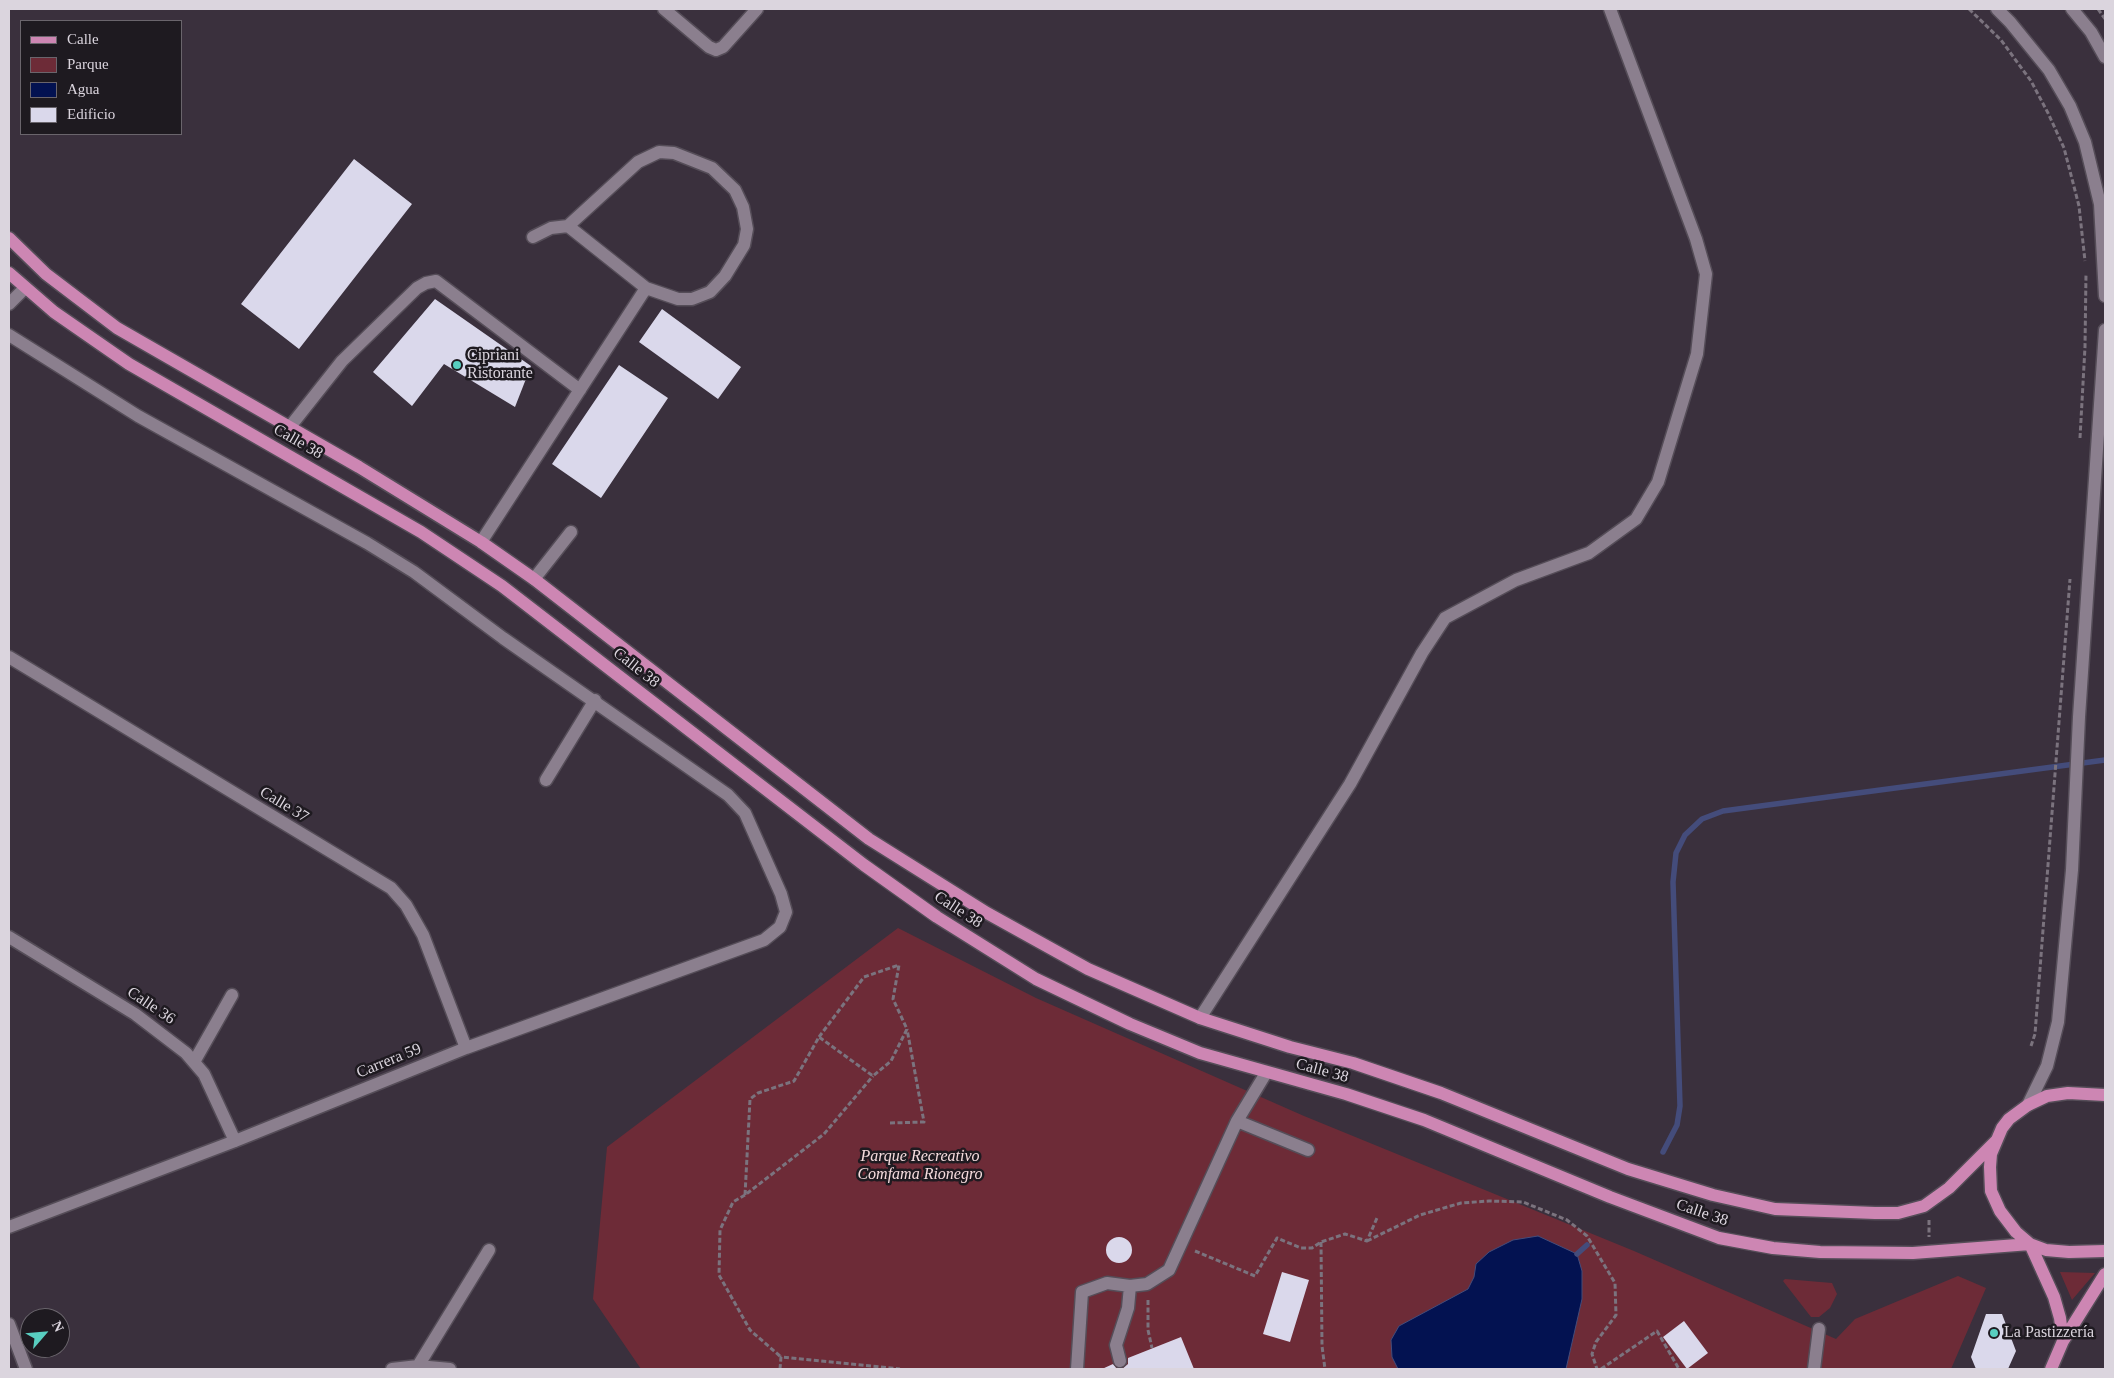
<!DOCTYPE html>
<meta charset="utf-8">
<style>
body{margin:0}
#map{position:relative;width:2114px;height:1378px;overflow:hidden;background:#3a303d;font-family:"Times New Roman",serif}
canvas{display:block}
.frame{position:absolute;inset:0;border:10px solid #dbd5de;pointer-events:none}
.legend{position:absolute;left:20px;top:20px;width:162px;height:115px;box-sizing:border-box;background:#1e1a20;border:1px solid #6a656c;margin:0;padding:6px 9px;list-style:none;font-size:15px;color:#dbd5de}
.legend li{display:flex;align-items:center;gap:10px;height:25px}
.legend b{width:25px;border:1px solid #6a656c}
.north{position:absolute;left:20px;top:1308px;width:50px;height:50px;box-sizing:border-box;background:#1e1a20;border:1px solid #6a656c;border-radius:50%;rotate:63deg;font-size:14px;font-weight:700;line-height:20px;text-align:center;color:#dbd5de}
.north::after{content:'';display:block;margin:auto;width:18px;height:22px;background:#58cec0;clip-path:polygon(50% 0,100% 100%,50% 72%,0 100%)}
</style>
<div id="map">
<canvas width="2114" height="1378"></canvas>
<div class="frame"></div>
<ul class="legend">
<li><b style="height:6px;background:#cd86b3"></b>Calle</li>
<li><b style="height:14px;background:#6d2b37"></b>Parque</li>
<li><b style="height:14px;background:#031251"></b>Agua</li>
<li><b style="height:14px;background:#dad8eb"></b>Edificio</li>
</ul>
<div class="north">N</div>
</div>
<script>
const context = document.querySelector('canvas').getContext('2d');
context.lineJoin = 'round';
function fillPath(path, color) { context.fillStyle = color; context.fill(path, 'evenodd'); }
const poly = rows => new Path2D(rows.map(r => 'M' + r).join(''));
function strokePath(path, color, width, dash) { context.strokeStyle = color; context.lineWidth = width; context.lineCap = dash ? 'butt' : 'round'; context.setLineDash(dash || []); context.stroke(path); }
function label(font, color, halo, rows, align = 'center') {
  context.font = font + ' "Times New Roman",serif'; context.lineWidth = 5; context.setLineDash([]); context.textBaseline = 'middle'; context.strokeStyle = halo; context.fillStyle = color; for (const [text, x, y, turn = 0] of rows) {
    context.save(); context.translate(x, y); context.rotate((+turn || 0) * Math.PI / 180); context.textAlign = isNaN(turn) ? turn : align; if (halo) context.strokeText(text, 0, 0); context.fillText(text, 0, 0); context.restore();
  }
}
const green = poly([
 [898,928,1036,998,1304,1116,1634,1251,1836,1339,1855,1319,1958,1276,1986,1288,1951,1369,641,1369,593,1299,607,1147],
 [2060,1272,2095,1273,2072,1300],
 [1785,1279,1832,1283,1837,1294,1830,1308,1819,1317,1811,1317,1783,1281]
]);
const water = poly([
 [1538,1236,1577,1254,1582,1271,1582,1299,1566,1369,1398,1369,1392,1357,1391,1340,1399,1326,1468,1289,1474,1277,1476,1264,1489,1252,1513,1240,1538,1236]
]);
const stream = poly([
 [1663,1152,1677,1125,1680,1106,1673,882,1676,853,1685,835,1702,819,1723,811,2105,760],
 [1577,1254,1587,1245]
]);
const building = poly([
 [354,159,412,204,299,349,241,304],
 [435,299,531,366,515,407,444,364,412,406,373,372],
 [662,309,741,367,718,399,639,342],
 [619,365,668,398,601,498,552,464],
 '1106 1250a13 13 0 1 1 26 0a13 13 0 1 1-26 0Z',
 [1282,1272,1309,1280,1290,1342,1263,1334],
 [1986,1314,2002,1314,2016,1351,2008,1369,1976,1369,1971,1357],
 [1684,1321,1708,1353,1687,1369,1663,1337],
 [1181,1337,1194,1369,1102,1369,1113,1364,1117,1369,1122,1369,1128,1364,1128,1358]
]);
const path = poly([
 [1969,9,2001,40,2031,81,2048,113,2064,148,2079,206,2085,261],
 [2098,9,2105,19],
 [2080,438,2085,347,2086,274],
 [819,1037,864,977,899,965,893,999,907,1029,891,1061,873,1076,819,1037,794,1081,758,1093,750,1099,745,1195,824,1134,873,1076],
 [2031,1046,2035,1034,2070,579],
 [890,1123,924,1122,907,1029],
 [745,1195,733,1202,720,1230,719,1275,750,1330,781,1357],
 [1929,1220,1929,1237],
 [1367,1241,1420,1215,1461,1203,1489,1201,1523,1202,1567,1220,1587,1236,1615,1283,1616,1315,1596,1342,1592,1354,1597,1369],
 [1321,1242,1322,1346,1325,1369],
 [1195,1251,1255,1276,1277,1238,1301,1248,1312,1248,1321,1242,1345,1234,1367,1241,1377,1218],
 [1148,1300,1148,1330,1152,1348],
 [780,1369,781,1357,900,1369],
 [1601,1369,1657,1331,1679,1369]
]);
const minor = poly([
 [664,9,709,47,716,50,723,47,757,9],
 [1997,9,2010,22,2049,70,2070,106,2085,142,2100,204,2105,296],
 [2072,9,2091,32,2105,57],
 [533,237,551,228,568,226,646,288,678,299,692,299,710,292,725,276,744,245,747,229,743,207,735,190,712,168,674,153,659,152,638,162,568,226],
 [9,304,25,288],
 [9,335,138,416,367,543,414,572,503,638,728,795,745,813,781,894,786,912,780,927,764,940,466,1048,235,1141,9,1227],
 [289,428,342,361,417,288,426,283,436,281,580,390],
 [481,542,646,288],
 [534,579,571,532],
 [9,657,391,888,406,905,423,935,466,1048],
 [546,780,595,700],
 [9,937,135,1014,186,1053,204,1074,235,1141],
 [1200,1018,1350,784,1422,653,1445,618,1516,580,1589,553,1636,519,1658,482,1697,354,1706,274,1696,239,1610,9],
 [194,1062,232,995],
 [2028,1105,2047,1066,2058,1022,2072,870,2079,717,2105,330],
 [1237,1121,1308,1150],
 [9,1324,26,1369],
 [1120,1361,1116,1345,1128,1308,1130,1286],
 [392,1369,418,1366],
 [450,1369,418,1366,489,1250],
 [1077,1369,1082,1292,1107,1283,1130,1286,1147,1284,1169,1270,1237,1121,1266,1073],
 [1814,1369,1819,1329]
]);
const major = poly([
 [9,238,46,274,117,328,359,467,481,542,534,579,869,839,987,913,1088,969,1200,1018,1290,1047,1353,1063,1441,1093,1628,1169,1713,1195,1775,1209,1875,1213,1898,1213,1924,1206,1949,1188,1996,1141],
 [9,273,54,312,129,364,421,532,502,586,864,865,937,917,1036,979,1130,1024,1200,1053,1346,1094,1424,1120,1610,1197,1719,1238,1773,1248,1820,1252,1913,1253,2030,1244,2054,1297,2060,1318,2063,1341],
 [2105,1095,2068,1093,2047,1096,2028,1105,2009,1119,2002,1128,1991,1154,1990,1167,1991,1191,2000,1211,2016,1232,2030,1244,2046,1250,2069,1252,2105,1251],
 [2051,1369,2063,1341,2105,1274]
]);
const markers = [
 [457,365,5,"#58cec0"],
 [1994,1333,5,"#58cec0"]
];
const poiNames = [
 ["Cipriani",467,356],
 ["Ristorante",467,374],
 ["La Pastizzería",2004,1333]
];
const streetNames = [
 ["Calle 38",298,442,30],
 ["Calle 38",636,668,38],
 ["Calle 37",284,805,31],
 ["Calle 38",958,910,33],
 ["Calle 36",151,1006,34],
 ["Carrera 59",389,1061,-22],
 ["Calle 38",1322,1071,15],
 ["Calle 38",1702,1213,19]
];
const parkNames = [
 ["Parque Recreativo",920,1157],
 ["Comfama Rionegro",920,1175]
];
fillPath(green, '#6d2b37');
fillPath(water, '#031251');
strokePath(water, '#444c7b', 1);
strokePath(stream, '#444c7b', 5.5);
fillPath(building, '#dad8eb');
strokePath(minor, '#554d58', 15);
strokePath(major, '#554d58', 15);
strokePath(path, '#7b737e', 3, [5, 2.5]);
strokePath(minor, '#8b7f8e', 12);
strokePath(major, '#cd86b3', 12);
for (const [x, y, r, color] of markers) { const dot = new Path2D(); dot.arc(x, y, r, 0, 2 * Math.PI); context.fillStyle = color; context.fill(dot); strokePath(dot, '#1e1a20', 2); }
label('16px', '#dbd5de', '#1e1a20', poiNames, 'left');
label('16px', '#dbd5de', '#1e1a20', streetNames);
label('italic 16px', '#f6dcde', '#1e1a20', parkNames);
</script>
